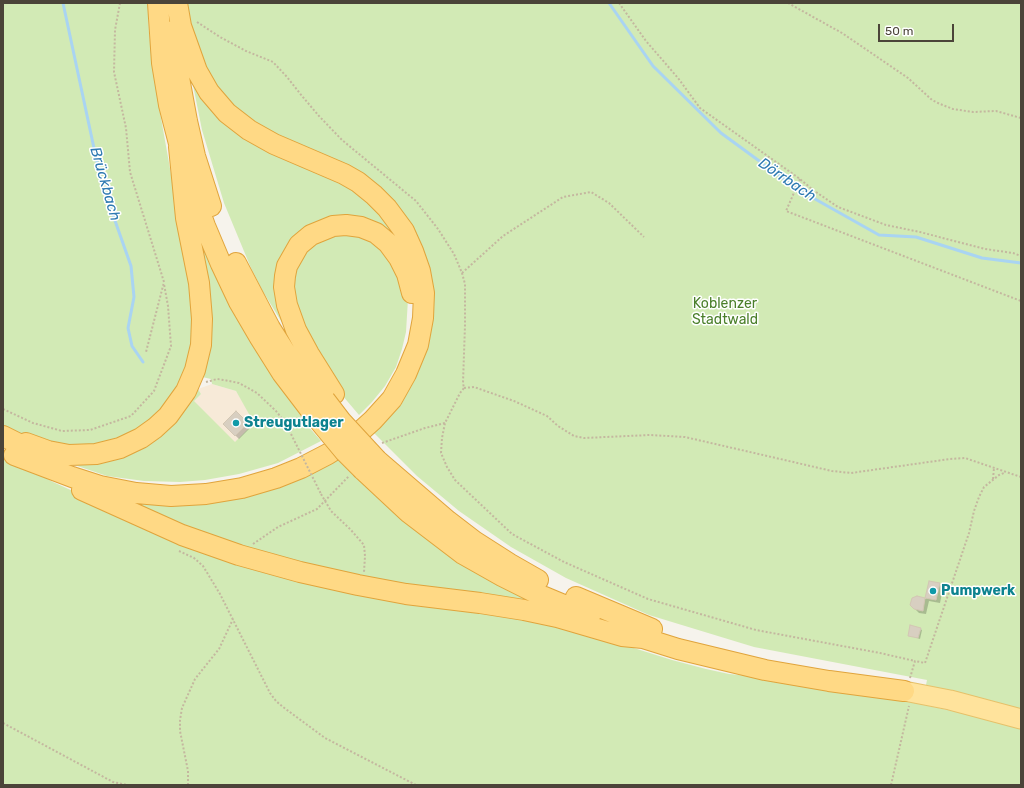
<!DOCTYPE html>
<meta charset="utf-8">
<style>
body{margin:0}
#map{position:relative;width:1024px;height:788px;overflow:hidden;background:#f6f3ec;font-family:Rubik,sans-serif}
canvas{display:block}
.frame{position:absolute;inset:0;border:4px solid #4b4439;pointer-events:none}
.scale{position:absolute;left:878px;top:24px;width:76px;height:18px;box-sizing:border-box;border:2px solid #4b4439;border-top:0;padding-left:5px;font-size:12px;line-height:14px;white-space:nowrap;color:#4b4439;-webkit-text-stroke:3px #fff;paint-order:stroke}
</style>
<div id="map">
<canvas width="1024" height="788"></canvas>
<div class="frame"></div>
<div class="scale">50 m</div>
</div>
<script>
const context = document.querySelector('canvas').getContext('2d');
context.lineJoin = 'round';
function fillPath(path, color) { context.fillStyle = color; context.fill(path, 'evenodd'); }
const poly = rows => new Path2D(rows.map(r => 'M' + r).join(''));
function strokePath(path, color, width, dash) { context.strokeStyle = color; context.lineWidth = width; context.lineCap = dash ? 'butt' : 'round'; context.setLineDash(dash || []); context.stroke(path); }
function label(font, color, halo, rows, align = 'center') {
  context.font = font + ' Rubik,sans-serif'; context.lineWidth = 3; context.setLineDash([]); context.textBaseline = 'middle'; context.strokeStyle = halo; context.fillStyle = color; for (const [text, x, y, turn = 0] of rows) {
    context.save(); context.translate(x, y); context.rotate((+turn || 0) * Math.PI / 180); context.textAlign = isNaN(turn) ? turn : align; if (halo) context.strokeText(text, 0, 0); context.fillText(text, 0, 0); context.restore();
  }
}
const commercial = poly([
 [212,384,236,391,255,422,235,443,193,401,201,394,198,389]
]);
const green = poly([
 [3,3,148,3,149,33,159,107,176,202,196,323,185,378,153,420,116,443,64,449,3,429],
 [187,3,1021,3,1021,709,989,700,926,685,927,680,754,647,649,615,566,578,511,547,459,511,417,476,372,431,427,336,396,211,256,129,209,82,192,38],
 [192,80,210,97,353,184,407,243,374,228,297,241,289,334,262,290,251,268,224,203,202,130],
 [334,229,382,243,408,299,406,332,402,349,396,367,385,386,372,402,359,415,342,395,292,307,295,258],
 [201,244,218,281,254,348,283,391,303,416,301,418,321,441,278,463,239,474,205,480,180,482,144,481,107,476,60,460,97,459,198,389,201,394,194,401,235,442,254,423,236,391,212,384,211,379,198,376],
 [3,455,53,482,139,521,496,611,586,633,672,660,706,669,729,674,769,678,808,683,920,704,981,717,1021,728,1021,785,3,785],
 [334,456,356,478,358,477,550,606,339,575,221,540,155,515,120,496,174,502]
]);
const shadow = poly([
 [236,412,251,427,239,439,224,424],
 [929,582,939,584,943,588,940,603,929,601,926,614,919,613,915,609,917,597,926,599],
 [920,629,922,630,920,639,909,635]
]);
const stream = poly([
 [63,3,101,181,131,266,134,297,128,328,132,346,143,362],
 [609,3,653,66,721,133,799,190,879,235,916,237,982,258,1021,263]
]);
const building = poly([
 [236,411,248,423,235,436,223,424,236,411],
 [929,581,940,583,936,600,925,598,929,581],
 [917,596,925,598,923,611,914,609,910,605,912,598,917,596],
 [910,625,921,628,918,638,908,636,910,625]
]);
const path = poly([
 [120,3,115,30,114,72,126,128,130,172,164,282,146,352],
 [619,3,646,41,678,78,700,108,800,179,813,190,838,207,886,225,920,232,985,249,1013,253,1021,256],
 [788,3,842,33,908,78,932,100,940,104,953,109,973,112,996,111,1021,118],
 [197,22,220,37,246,51,273,62,287,77,302,96,319,116,342,140,416,201,438,229,454,254,462,273,465,284,465,325,463,383,464,388,460,393,445,423,442,438,441,453,447,467,455,480,512,534,564,562,648,599,756,630,880,653,915,661],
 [800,179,786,211,1021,301],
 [462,273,503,236,563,197,591,192,609,203,644,237],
 [206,382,217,379,224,380,239,383,257,393,276,411,284,421,291,434],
 [464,388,474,387,514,401,547,416,558,426,574,436,584,438,650,435,685,437,832,471,851,473,950,459,965,458,1021,477],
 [3,409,33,423,62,431,90,430,131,416,154,391,171,346,168,306,164,284],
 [382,443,425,428,445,423],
 [993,479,994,468],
 [321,494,331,511,351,530,364,545,365,556,364,572],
 [253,544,278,527,317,509,349,476],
 [179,551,194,558,203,566,220,594,270,693,276,701,283,707,325,738,416,785],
 [910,678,915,661,925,663,969,533,974,511,979,497,984,487,999,475,1004,473],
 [3,723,113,782,127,785],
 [188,785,188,771,180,731,180,720,182,708,195,679,219,649,233,619],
 [891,785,909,706]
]);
const primary = poly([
 [904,691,950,700,1021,719]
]);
const trunk = poly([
 [158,3,162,63,169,105,183,159],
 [173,31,178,72,187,121,195,156,211,206],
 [191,187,205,226,221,264,239,302,260,338,282,373,311,411],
 [236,263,270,328,291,361,325,400],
 [334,394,309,354,296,330,287,305,284,287,285,276,287,266,299,245,311,235,333,226,346,225,361,227,376,233,388,243,399,258,407,274,412,293],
 [3,436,39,454],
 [26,443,48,451,69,455,96,454,120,448,141,438,155,428,168,416,186,391,195,370,201,345,202,319,199,283,186,218,179,147],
 [14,455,72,477,100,486,136,493,171,496,206,494,242,488,276,478,301,468,328,454,352,439,373,420,392,399,406,374,418,345,423,318,424,293,420,271,413,251,404,231,387,208,374,195,358,182,344,174,274,144,249,130,227,113,209,92,197,71,181,26,177,3],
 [377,460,448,521,474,541,510,564,538,580],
 [363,470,408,512,463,554,502,576,542,596,590,616],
 [82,490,182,535,239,555,300,572,358,585,406,594,480,603,524,610,557,617,622,636,643,638],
 [576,597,652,629],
 [630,633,643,638,678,649,765,670,829,681,904,691]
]);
const pathBridge = poly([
 [291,434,321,494]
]);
const trunkBridge = poly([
 [325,400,341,421,377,460],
 [311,411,345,452,363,470]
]);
const markers = [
 [236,423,4,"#0f9aa8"],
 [933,591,4,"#0f9aa8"]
];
const parkNames = [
 ["Koblenzer",725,304],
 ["Stadtwald",725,320]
];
const cultureNames = [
 ["Streugutlager",244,423],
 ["Pumpwerk",941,591]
];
const waterNames = [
 ["Dörrbach",787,180,34],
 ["Brückbach",105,184,74]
];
fillPath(commercial, '#f7ead8');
fillPath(green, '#d2eab5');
fillPath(shadow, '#0003');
strokePath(stream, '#a9d4f2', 3);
fillPath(building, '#d8cfc1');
strokePath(building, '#d3c7b4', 1);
strokePath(primary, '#e6c16a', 21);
strokePath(trunk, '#e0a43c', 22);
strokePath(path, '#c4b79f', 2, [2, 2]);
strokePath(primary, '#ffe39c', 19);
strokePath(trunk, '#ffd985', 20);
strokePath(trunkBridge, '#e0a43c', 22, []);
strokePath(pathBridge, '#c4b79f', 2, [2, 2]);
strokePath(trunkBridge, '#ffd985', 20);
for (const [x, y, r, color] of markers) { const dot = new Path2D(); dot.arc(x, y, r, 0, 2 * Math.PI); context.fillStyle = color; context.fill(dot); strokePath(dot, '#fff', 1.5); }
label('14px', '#4a7f2a', '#fff', parkNames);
label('bold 14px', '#0d838f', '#fff', cultureNames, 'left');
label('italic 15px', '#2e7ab2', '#fff', waterNames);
</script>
